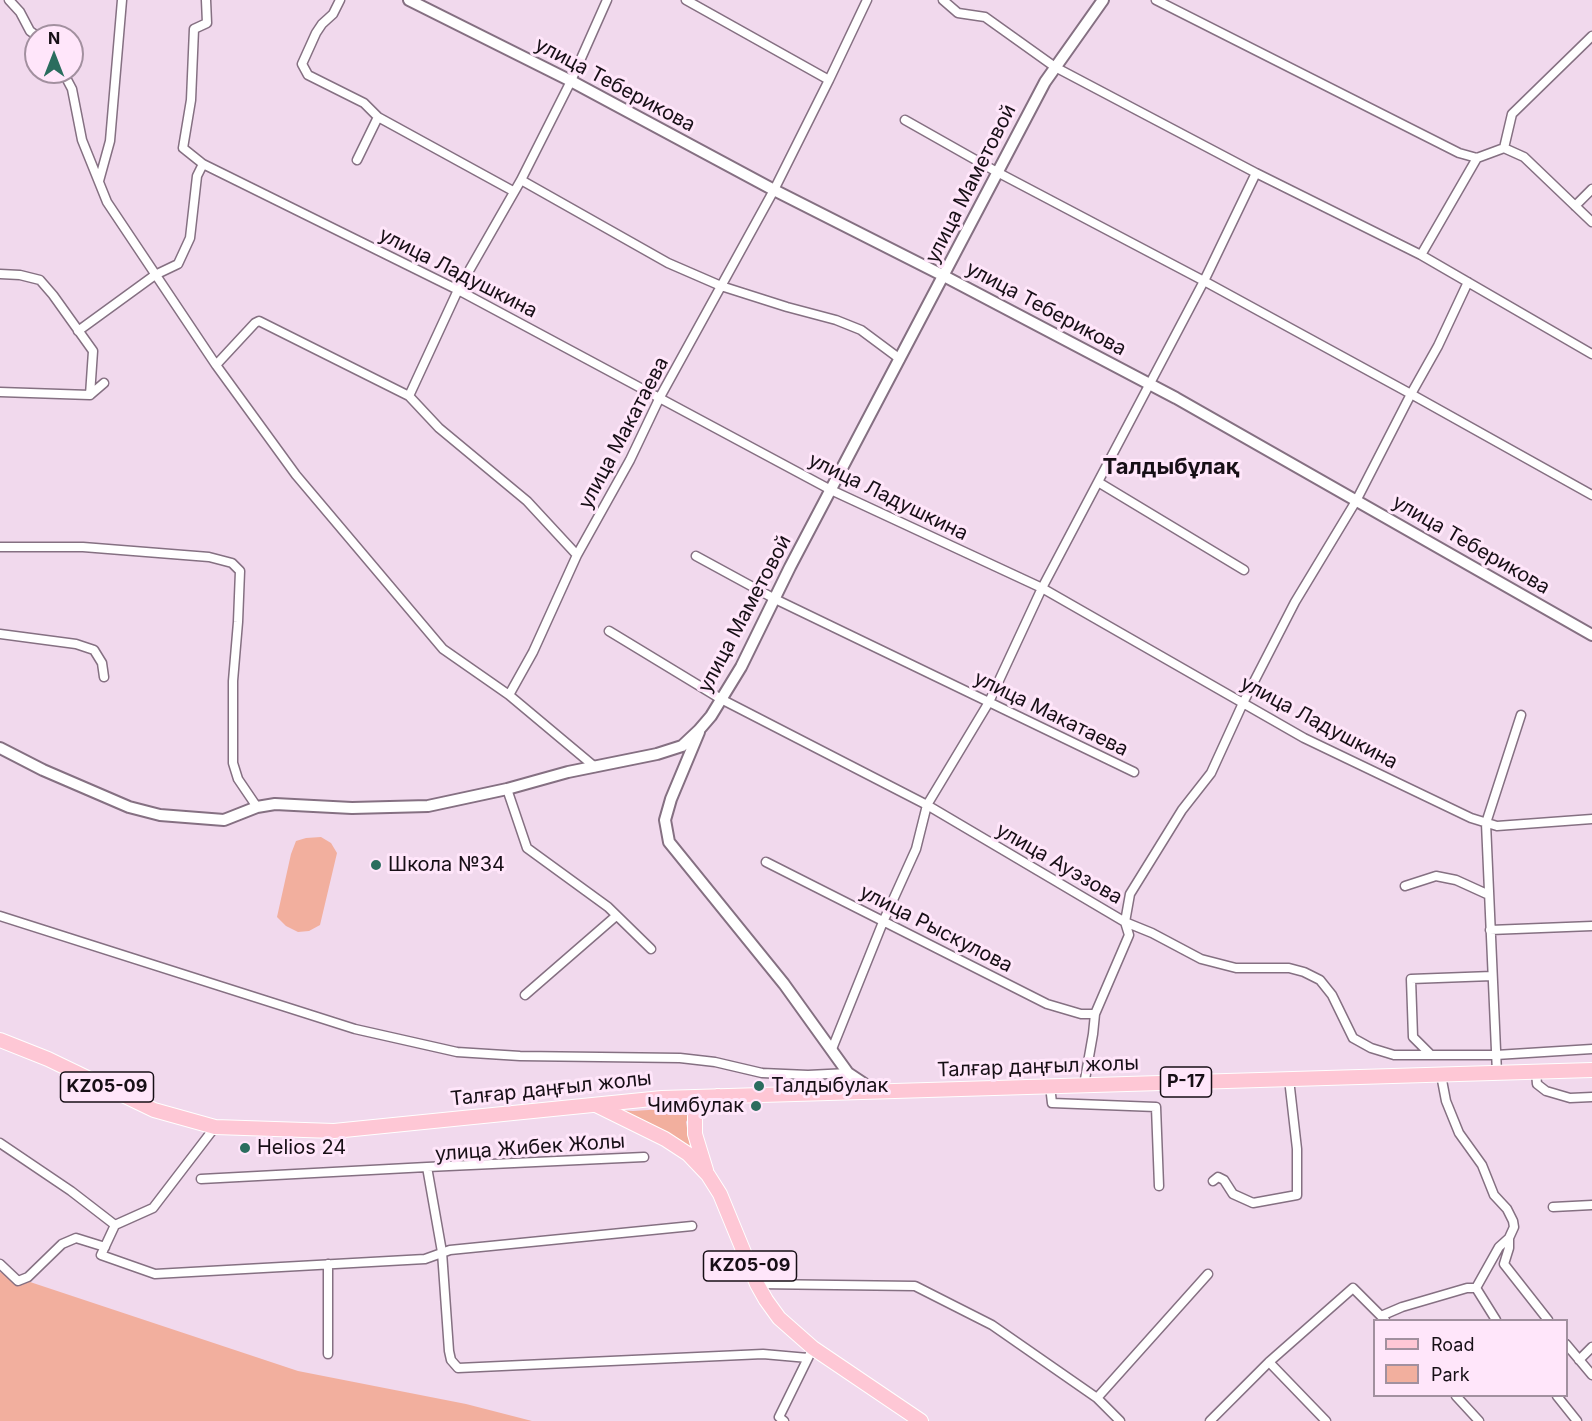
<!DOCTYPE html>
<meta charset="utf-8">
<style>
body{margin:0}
#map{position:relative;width:1592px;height:1421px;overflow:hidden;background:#f1d9ed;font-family:Inter,sans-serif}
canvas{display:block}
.legend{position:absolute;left:1373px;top:1319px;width:195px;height:78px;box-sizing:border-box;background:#ffe6fa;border:2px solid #a2909f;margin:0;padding:8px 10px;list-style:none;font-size:18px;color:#170f16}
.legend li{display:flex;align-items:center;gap:12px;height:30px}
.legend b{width:30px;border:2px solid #a2909f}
.north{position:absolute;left:24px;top:24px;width:60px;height:60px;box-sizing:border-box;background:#ffe6fa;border:2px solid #a2909f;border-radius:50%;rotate:0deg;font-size:16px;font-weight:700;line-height:24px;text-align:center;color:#170f16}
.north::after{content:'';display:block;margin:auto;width:21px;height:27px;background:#2a6d5e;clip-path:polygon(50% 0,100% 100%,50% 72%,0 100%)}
</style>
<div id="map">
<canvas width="1592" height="1421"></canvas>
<ul class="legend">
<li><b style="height:8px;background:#fec7d5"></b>Road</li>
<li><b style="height:16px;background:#f2af9e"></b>Park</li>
</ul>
<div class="north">N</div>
</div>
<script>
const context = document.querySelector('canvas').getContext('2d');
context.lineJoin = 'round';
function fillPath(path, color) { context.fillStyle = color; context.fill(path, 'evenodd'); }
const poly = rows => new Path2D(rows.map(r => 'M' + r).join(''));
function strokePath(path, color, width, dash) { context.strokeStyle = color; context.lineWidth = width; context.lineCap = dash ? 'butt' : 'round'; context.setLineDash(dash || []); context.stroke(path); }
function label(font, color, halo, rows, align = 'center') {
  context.font = font + ' Inter,sans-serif'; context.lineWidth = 6; context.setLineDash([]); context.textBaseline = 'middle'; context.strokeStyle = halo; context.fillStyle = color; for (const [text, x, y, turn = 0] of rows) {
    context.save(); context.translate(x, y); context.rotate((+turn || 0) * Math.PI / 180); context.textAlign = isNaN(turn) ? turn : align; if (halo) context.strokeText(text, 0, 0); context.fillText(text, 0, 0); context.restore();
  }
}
const green = poly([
 [321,837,331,843,337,853,320,925,309,931,298,932,286,926,277,917,291,854,296,841,306,838],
 [694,1107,686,1122,690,1146,634,1116,614,1110,633,1111],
 [0,1272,298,1371,466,1404,532,1421,0,1421]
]);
const minor = poly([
 [9,0,20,12,30,31,37,36],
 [206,0,207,23,194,29,191,100,183,148,203,164,458,290,831,490,1042,588,1304,738,1471,818,1497,826,1592,819],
 [340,0,333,14,322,24,316,33,302,64,308,75,364,103,378,117,513,191],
 [943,0,958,13,985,17,1055,67,1256,173,1421,255,1592,354],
 [1156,0,1459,153,1477,158,1504,148,1524,157,1592,222],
 [63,72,72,89,82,140,107,202,216,365,296,475,443,649,509,695,595,767],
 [829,80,867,0],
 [905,120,997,172,1204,281,1411,394,1592,495],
 [1504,148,1512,114,1592,36],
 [357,160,378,117],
 [521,180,668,263,721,286,787,307,836,320,861,330,900,359],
 [99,181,110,141,122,0],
 [1575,206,1592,189],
 [1421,255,1477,158],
 [0,274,20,275,40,280,53,295,93,351,90,395],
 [78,331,155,275,178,264,190,238,197,176,203,164],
 [216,365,255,323,259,321,409,396,439,428,527,501,577,555],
 [0,392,90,395,104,383],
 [409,396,458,290,521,180,571,81,607,0],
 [1098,482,1244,570],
 [0,547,83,547,209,557,232,563,240,571,238,622,233,681,233,763,238,779,257,807],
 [696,556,775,599,1134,772],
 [609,631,721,699,927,805,1125,922,1152,933,1201,959,1236,968,1289,968,1304,972,1320,980,1332,995,1353,1038,1371,1048,1394,1055,1496,1055,1592,1049],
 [0,634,76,644,94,650,102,663,104,677],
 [509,695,533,652,577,555,630,460,660,397,774,190,829,80,686,0],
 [507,789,527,848,608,907,651,949],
 [766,862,1047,1004,1081,1014,1095,1014],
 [1405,886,1436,876,1456,880,1489,895],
 [0,916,355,1029,457,1052,520,1056,680,1058,715,1062,762,1073,808,1075,848,1073],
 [1490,930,1592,926],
 [525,995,616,916],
 [832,1049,883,922,916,849,927,805,989,702,1042,588,1204,281,1256,173],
 [1430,1054,1413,1037,1411,979,1492,976],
 [1536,1072,1537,1084,1546,1091,1570,1098,1592,1097],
 [1497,1073,1486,823,1521,715],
 [1441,1075,1446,1101,1459,1133,1482,1165,1494,1195,1507,1209,1513,1221,1514,1227,1509,1238,1499,1247,1476,1288],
 [1084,1085,1093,1034,1095,1014,1129,935,1125,922,1130,894,1182,810,1211,773,1243,703,1295,602,1356,501,1411,394,1438,346,1468,282],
 [1050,1086,1052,1103,1156,1107,1159,1186],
 [0,1143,71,1191,115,1225,153,1208,215,1127],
 [644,1157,427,1167,442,1252,449,1351,451,1360,458,1368,763,1354,808,1358],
 [201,1179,427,1167],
 [1213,1181,1218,1177,1224,1180,1233,1194,1253,1203,1297,1195,1297,1149,1289,1079],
 [1553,1207,1592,1205],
 [115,1225,101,1255,155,1274,425,1259,450,1250,692,1226],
 [1509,1238,1509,1248,1504,1264,1548,1320],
 [0,1264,18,1281,28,1277,62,1244,76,1238,105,1247],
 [328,1264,328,1354],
 [757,1284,915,1286,992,1325,1097,1398,1120,1421],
 [1381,1316,1402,1307,1467,1288,1476,1288,1496,1320],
 [1566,1344,1592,1375],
 [1579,1360,1592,1347],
 [1269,1362,1326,1421],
 [1456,1396,1479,1421],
 [1557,1396,1577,1421],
 [1097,1398,1208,1274],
 [784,1421,779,1417,810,1354],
 [1210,1421,1269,1362,1353,1288,1385,1320]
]);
const tertiary = poly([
 [409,0,571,81,774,190,944,276,1176,398,1592,635],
 [699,732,671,799,665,820,669,842,784,984,848,1073,875,1091],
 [0,748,43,770,129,807,160,815,224,820,257,807,275,804,352,808,428,806,507,789,568,772,657,754,682,746,699,730,711,716,741,667,790,567,1045,82,1103,0]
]);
const primary = poly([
 [0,1040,48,1059,154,1110,215,1127,334,1131,662,1098,1592,1070],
 [596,1105,665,1139,688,1154,708,1175,720,1194,757,1284,766,1300,779,1318,813,1348,921,1421],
 [706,1170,695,1134,695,1116,704,1105,718,1096]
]);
const markers = [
 [376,865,6,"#2a6d5e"],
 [759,1086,6,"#2a6d5e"],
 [756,1106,6,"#2a6d5e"],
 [245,1148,6,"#2a6d5e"]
];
const shields = [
 [1186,1082,51],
 [107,1087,93],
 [750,1266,93]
];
const shieldNames = [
 ["P-17",1186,1082],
 ["KZ05-09",107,1087],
 ["KZ05-09",750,1266]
];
const streetNames = [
 ["улица Теберикова",615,85,28],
 ["улица Маметовой",971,184,-63],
 ["улица Ладушкина",458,273,27],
 ["улица Теберикова",1046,309,28],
 ["улица Макатаева",624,433,-62],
 ["улица Ладушкина",888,497,26],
 ["улица Теберикова",1471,545,30],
 ["улица Маметовой",745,614,-62],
 ["улица Макатаева",1051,714,26],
 ["улица Ладушкина",1319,723,28],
 ["улица Ауэзова",1059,864,30],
 ["улица Рыскулова",936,929,27],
 ["Талғар даңғыл жолы",1038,1067,-2],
 ["Талғар даңғыл жолы",551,1089,-6],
 ["улица Жибек Жолы",530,1148,-4]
];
const poiNames = [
 ["Школа №34",388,865],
 ["Талдыбулак",771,1086],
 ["Чимбулак",744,1106,"right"],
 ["Helios 24",257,1148]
];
const quarterNames = [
 ["Талдыбұлақ",1171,467]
];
fillPath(green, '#f2af9e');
strokePath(minor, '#857082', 11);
strokePath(tertiary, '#857082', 14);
strokePath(primary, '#fff', 16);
strokePath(minor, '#fff', 8);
strokePath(tertiary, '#fff', 10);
strokePath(primary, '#fec7d5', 14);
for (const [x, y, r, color] of markers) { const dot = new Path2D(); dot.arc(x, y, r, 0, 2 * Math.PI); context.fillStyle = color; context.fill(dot); strokePath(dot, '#ffe6fa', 2); }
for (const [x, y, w] of shields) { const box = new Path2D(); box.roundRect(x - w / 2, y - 15, w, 30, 4.5); context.fillStyle = '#ffe6fa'; context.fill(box); strokePath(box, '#170f16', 1.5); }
label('bold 18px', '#170f16', null, shieldNames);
label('20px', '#170f16', '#ffe6fa', streetNames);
label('20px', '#170f16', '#ffe6fa', poiNames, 'left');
label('bold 22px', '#170f16', '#ffe6fa', quarterNames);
</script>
